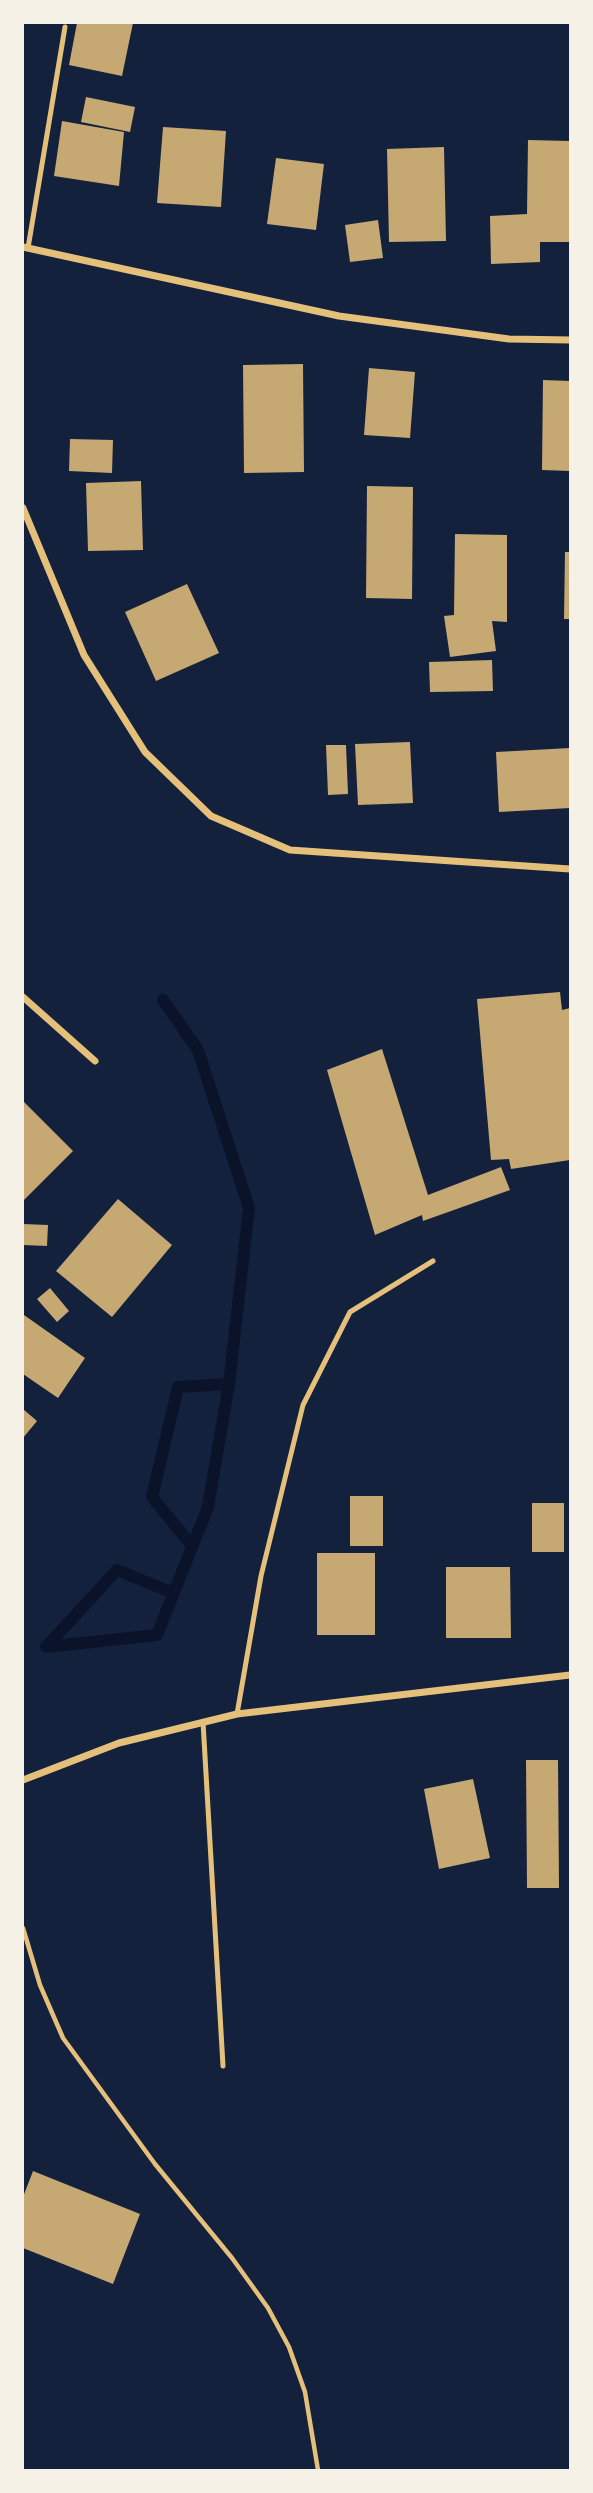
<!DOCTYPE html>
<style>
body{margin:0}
#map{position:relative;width:593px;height:2493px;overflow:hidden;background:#14213d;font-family:"Source Sans 3",sans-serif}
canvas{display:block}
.frame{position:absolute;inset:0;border:24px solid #f6f1e7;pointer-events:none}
</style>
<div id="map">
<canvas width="593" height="2493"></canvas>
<div class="frame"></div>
</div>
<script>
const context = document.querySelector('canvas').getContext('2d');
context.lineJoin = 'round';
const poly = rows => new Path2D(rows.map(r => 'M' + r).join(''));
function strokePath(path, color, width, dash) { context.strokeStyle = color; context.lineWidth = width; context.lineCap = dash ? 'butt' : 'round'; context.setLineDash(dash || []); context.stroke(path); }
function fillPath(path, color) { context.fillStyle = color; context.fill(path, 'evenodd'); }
const stream = poly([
 [192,1546,152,1497,178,1387,229,1384],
 [46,1647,157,1635,208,1507,229,1384,249,1208,198,1050,163,1000],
 [46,1647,117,1570,173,1593]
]);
const building = poly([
 [77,23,133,23,122,76,69,65],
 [86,97,135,107,130,132,81,122],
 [62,121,124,132,119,186,54,176],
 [163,127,226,131,221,207,157,203],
 [528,140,570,141,570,242,540,242,540,262,491,264,490,216,527,214],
 [444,147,446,241,389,242,387,149],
 [276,158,324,164,316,230,267,224],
 [378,220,383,258,350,262,345,225],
 [303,364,304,472,244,473,243,365],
 [369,368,415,372,410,438,364,435],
 [543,380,570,381,570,471,542,470],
 [70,439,113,440,112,473,69,471],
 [141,481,143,550,88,551,86,483],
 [367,486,413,487,412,599,366,598],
 [455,534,507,535,507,622,492,621,496,651,450,657,444,616,454,615],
 [565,552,570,552,570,619,564,619],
 [187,584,219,653,156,681,125,612],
 [492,660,493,691,430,692,429,662],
 [410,742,413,803,358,805,355,744],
 [326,745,346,745,348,794,328,795],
 [570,748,570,808,499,812,496,752],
 [560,992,562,1010,570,1008,570,1160,511,1169,509,1159,491,1160,477,999],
 [382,1049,428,1195,501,1167,510,1190,423,1221,422,1215,375,1235,327,1070],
 [23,1101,73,1151,23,1201],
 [118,1199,172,1245,112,1317,56,1271],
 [23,1224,48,1225,47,1246,23,1245],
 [50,1288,69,1311,57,1322,37,1299],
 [24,1315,85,1358,58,1398,23,1374],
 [23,1409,37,1421,23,1438],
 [350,1496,383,1496,383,1546,350,1546],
 [532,1503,564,1503,564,1552,532,1552],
 [317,1553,375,1553,375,1635,317,1635],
 [446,1567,510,1567,511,1638,446,1638],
 [526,1760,558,1760,559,1888,527,1888],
 [473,1779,490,1858,439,1869,424,1789],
 [33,2171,140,2214,113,2284,23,2248,23,2197]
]);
const path = poly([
 [23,1928,40,1985,63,2038,155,2164,232,2258,268,2308,289,2347,305,2392,318,2470]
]);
const service = poly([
 [28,248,65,27],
 [237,1714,261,1576,303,1405,350,1312,433,1261],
 [203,1722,223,2066]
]);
const minor = poly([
 [23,247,339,316,509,339,570,340],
 [23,508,84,655,145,752,211,816,290,850,570,869],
 [23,997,95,1061],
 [23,1780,119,1743,237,1714,570,1675]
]);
strokePath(stream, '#0b132b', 12);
fillPath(building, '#c6a872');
strokePath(path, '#e5c07b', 4.5);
strokePath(service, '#e5c07b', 5);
strokePath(minor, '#e5c07b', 7);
</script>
